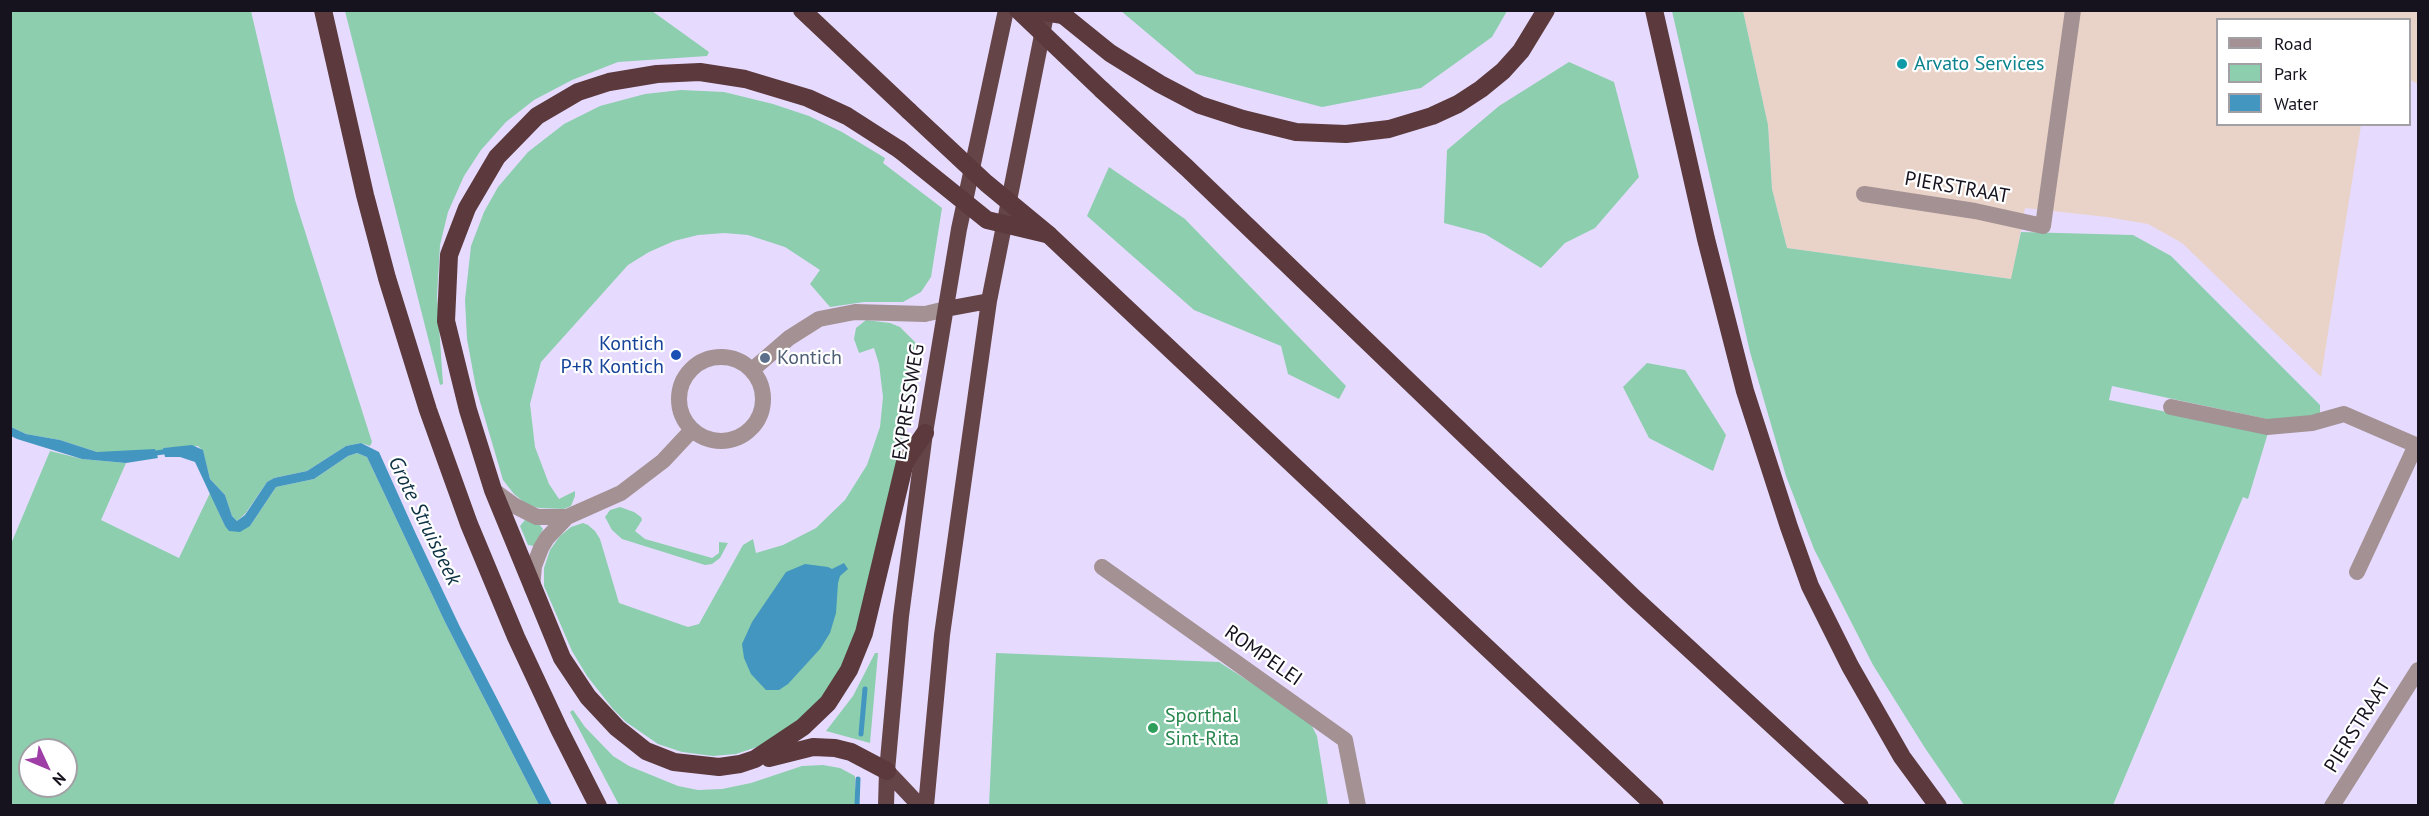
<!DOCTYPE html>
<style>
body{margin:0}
#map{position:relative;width:2429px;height:816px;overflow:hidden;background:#e6dbfe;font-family:"PT Sans",sans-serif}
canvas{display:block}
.frame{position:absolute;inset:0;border:12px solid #16121e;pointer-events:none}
.legend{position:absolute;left:2216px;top:18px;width:195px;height:108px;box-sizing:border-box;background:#fff;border:2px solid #a2a0a5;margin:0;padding:8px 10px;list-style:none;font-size:18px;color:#16121e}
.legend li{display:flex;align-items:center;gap:12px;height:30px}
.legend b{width:30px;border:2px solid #a2a0a5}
.north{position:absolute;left:18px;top:738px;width:60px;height:60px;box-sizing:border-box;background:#fff;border:2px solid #a2a0a5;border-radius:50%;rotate:134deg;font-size:16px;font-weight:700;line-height:24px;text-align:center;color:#16121e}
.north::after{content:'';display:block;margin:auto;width:21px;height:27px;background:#9e3ea6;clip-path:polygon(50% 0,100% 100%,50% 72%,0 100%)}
</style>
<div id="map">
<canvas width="2429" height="816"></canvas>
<div class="frame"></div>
<ul class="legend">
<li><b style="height:8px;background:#a49193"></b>Road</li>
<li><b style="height:16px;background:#8cceae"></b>Park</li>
<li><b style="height:16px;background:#4396bf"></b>Water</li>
</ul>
<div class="north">N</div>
</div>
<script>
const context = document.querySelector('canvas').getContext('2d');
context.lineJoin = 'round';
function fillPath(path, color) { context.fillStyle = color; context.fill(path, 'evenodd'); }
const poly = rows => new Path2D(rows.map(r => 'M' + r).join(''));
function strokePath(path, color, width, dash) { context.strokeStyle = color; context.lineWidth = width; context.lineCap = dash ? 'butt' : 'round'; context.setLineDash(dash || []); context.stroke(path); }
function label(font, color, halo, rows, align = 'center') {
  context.font = font + ' "PT Sans",sans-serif'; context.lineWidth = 4.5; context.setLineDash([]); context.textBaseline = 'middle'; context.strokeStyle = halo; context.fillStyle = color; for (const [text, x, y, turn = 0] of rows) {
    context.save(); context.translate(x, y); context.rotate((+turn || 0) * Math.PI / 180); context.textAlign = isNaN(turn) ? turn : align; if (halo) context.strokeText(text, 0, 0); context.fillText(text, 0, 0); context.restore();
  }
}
const industrial = poly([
 [1743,11,2418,11,2418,84,2410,80,2410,20,2218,20,2218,124,2361,125,2321,377,2182,243,2148,224,2107,217,2025,208,2012,279,1787,248,1772,189,1768,125]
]);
const green = poly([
 [10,11,251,11,295,200,372,442,370,446,361,443,346,446,307,471,274,478,267,482,245,514,237,521,232,516,225,495,210,479,203,451,198,446,163,448,164,452,156,454,97,452,60,440,26,434,11,427],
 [345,11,652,11,709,52,707,56,618,62,572,80,534,100,506,122,481,150,464,176,448,212,440,245,437,296,443,384,440,385],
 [1121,11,1507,11,1492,37,1421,88,1322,107,1196,74],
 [1672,11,1743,11,1768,125,1772,189,1787,248,2011,279,2021,232,2133,235,2171,256,2320,405,2320,415,2276,421,2112,386,2109,400,2268,433,2248,499,2243,497,2113,805,1964,805,1925,748,1873,665,1814,549,1786,476,1750,352],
 [1569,62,1614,82,1639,177,1595,228,1565,243,1541,268,1485,234,1444,223,1447,150,1499,106],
 [681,90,724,92,773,104,809,116,842,132,885,158,883,163,942,208,931,277,921,292,903,302,864,302,830,307,810,284,820,270,785,247,748,235,724,233,698,235,674,241,649,252,628,265,541,362,530,404,535,447,549,484,559,499,575,491,575,496,571,506,564,509,539,508,526,504,514,494,503,480,476,388,467,339,465,300,471,246,484,212,498,187,528,152,564,124,600,106,645,94],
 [1109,167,1185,219,1346,386,1339,399,1288,374,1281,346,1194,310,1087,216],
 [866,320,890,323,900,327,915,342,918,356,903,435,862,615,841,669,815,707,766,744,736,754,713,756,682,752,658,744,626,722,613,709,587,676,572,651,544,586,544,568,550,550,560,536,571,527,583,523,588,525,595,531,600,539,619,603,688,627,699,624,743,545,753,539,756,553,783,545,816,528,845,500,867,465,880,427,883,397,879,364,874,348,859,353,854,339,856,328],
 [1647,363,1685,370,1726,435,1713,471,1649,438,1623,387],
 [50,451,82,459,126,463,101,520,179,558,210,493,225,526,250,526,276,487,314,479,348,456,357,453,367,457,445,622,539,805,11,806,11,544],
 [30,750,66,750,66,786,30,786],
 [620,507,634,512,641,517,642,520,635,531,645,539,712,558,719,553,719,542,728,543,720,558,712,564,705,565,622,539,612,530,605,517,610,510],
 [525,520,539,524,543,529,534,546,528,545,520,526],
 [875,653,878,653,870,743,826,731,853,696],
 [996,653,1219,662,1309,720,1317,736,1328,805,989,806],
 [573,710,585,727,613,756,629,766,678,786,698,790,722,789,751,783,802,766,823,765,840,768,855,776,855,805,619,805,570,712]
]);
const water = poly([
 [11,427,26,434,60,440,97,452,155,449,158,458,126,463,82,459,17,439,11,436],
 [361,443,379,452,415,532,460,627,552,805,539,805,445,622,367,457,357,453,348,456,314,479,276,487,250,526,240,532,229,531,225,526,195,462,180,457,165,457,163,448,192,445,203,450,210,479,225,495,232,516,237,521,245,515,267,482,274,478,307,471,346,446],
 [844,563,848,569,840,576,838,583,836,613,830,633,820,649,788,684,779,690,766,690,751,674,744,658,742,644,752,622,786,572,805,564,828,567,832,569]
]);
const stream = poly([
 [149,454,170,451],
 [861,734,865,689],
 [857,806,858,779]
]);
const minor = poly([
 [1864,194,1975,211,2043,226,2073,10],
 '679 399a42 42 0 1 1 84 0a42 42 0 1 1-84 0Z',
 [752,370,789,338,819,319,855,312,925,314,946,309],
 [2171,407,2267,427,2312,423,2344,414,2418,446],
 [493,490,515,506,537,517,567,517],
 [1102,567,1345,740,1358,806],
 [2357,572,2416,445],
 [532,588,534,566,541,548,547,538,567,517,621,493,663,461,692,430]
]);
const tertiary = poly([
 [2332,806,2418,670]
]);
const trunk = poly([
 [946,309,989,301],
 [887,771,920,806],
 [886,806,887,771,901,616,925,433,959,229,1006,10],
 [926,806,942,635,989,301,1047,10]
]);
const motorway = poly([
 [323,10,365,195,387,278,428,410,469,524,516,637,559,729,598,806],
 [802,10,909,111],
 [1654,10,1706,239,1745,391,1789,527,1810,586,1850,666,1902,757,1938,806],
 [1063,15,1110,53,1160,84,1200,105,1243,119,1296,132,1346,134,1389,129,1432,116,1458,104,1481,89,1503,71,1521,51,1546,10],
 [1102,90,1187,168,1633,597,1860,806],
 [900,150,847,116,808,98,745,79,700,72,657,74,609,82,578,92,537,116,497,157,467,208,449,255,446,321,468,410,493,490,562,658,588,697,617,728,646,751,674,762,719,767,740,764,755,759,803,727,828,703,849,670,864,633,905,462,925,433],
 [1049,235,1655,806],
 [769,758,813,747,835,748,851,752,887,771]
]);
const motorwayBridge = poly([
 [1018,10,1102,90],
 [1030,10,1063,15],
 [909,111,986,183,1049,235],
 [900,150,987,220,1046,234]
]);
const markers = [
 [1902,64,6,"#0f9aa8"],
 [676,355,6,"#1a4fb4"],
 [765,358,6,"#5c6f8a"],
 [1153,728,6,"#2e9e5b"]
];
const cultureNames = [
 ["Arvato Services",1914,64]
];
const streetNames = [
 ["PIERSTRAAT",1957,188,10],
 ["EXPRESSWEG",909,402,-81],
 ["ROMPELEI",1263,656,35],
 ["PIERSTRAAT",2358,726,-58]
];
const transitNames = [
 ["Kontich",664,344],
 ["P+R Kontich",664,367]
];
const serviceNames = [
 ["Kontich",777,358]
];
const leisureNames = [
 ["Sporthal",1165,716],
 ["Sint-Rita",1165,739]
];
const waterNames = [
 ["Grote Struisbeek",424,521,64]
];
fillPath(industrial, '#e9d2c7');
fillPath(green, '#8cceae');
fillPath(water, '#4396bf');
strokePath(stream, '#4396bf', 5);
strokePath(minor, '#a49193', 16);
strokePath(tertiary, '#a49193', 16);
strokePath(trunk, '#654447', 16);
strokePath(motorway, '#5b393c', 18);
strokePath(motorwayBridge, '#5b393c', 18);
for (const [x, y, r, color] of markers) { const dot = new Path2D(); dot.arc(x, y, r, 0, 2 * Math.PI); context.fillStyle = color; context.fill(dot); strokePath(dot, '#fff', 2); }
label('20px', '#0d838f', '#fff', cultureNames, 'left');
label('20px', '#16121e', '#fff', streetNames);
label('20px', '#164399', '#fff', transitNames, 'right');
label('20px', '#4e5e75', '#fff', serviceNames, 'left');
label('20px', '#27864d', '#fff', leisureNames, 'left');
label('italic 21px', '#0c3244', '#fff', waterNames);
</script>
